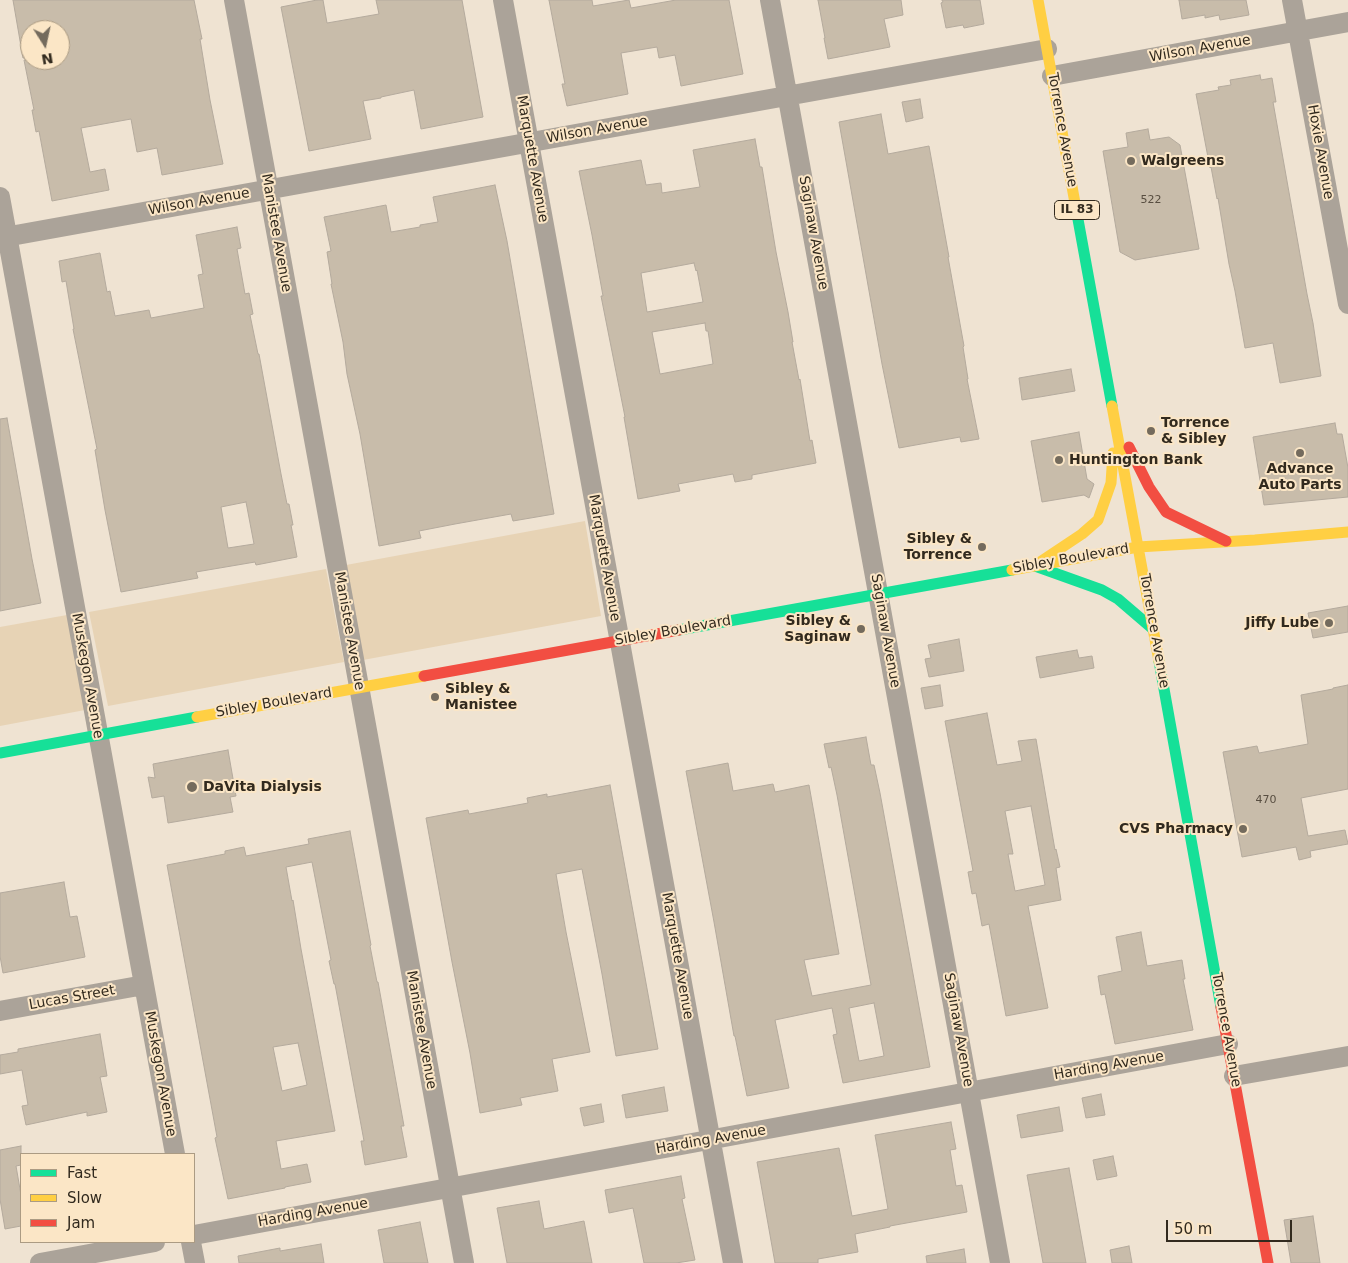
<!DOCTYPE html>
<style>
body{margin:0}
#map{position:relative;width:1348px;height:1263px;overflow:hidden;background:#efe3d2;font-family:"DejaVu Sans",sans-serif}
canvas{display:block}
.legend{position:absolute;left:20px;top:1153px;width:175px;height:90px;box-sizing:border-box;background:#fbe6c6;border:1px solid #ab9b83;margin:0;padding:6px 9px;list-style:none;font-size:15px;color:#322a1e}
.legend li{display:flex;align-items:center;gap:10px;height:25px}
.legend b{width:25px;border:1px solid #ab9b83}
.north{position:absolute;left:20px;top:20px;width:50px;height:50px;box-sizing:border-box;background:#fbe6c6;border:1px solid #ab9b83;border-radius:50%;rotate:170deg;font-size:14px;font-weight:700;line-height:20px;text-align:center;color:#322a1e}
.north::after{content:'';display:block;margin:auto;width:18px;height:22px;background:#746b5d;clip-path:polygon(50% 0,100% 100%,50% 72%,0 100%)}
.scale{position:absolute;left:1166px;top:1220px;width:126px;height:22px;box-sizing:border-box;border:2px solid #322a1e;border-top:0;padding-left:6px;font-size:15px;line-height:18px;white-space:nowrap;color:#322a1e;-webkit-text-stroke:4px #fbe6c6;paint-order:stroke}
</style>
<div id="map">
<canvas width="1348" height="1263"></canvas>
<ul class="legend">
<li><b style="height:6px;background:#16e098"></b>Fast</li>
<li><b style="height:6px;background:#ffcf43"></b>Slow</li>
<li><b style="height:6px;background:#f24e42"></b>Jam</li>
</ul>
<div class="north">N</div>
<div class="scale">50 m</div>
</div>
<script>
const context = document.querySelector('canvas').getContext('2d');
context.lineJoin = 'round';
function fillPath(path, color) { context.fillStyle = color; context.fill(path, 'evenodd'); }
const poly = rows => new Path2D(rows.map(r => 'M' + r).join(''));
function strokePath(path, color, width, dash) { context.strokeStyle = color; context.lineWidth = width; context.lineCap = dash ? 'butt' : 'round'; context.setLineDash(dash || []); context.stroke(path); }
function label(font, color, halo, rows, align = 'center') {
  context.font = font + ' "DejaVu Sans",sans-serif'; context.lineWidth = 4; context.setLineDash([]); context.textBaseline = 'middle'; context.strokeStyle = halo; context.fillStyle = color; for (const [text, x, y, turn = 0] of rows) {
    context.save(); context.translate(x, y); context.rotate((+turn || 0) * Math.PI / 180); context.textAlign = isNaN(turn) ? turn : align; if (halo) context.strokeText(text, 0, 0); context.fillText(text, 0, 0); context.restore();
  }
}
const green = poly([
 [585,521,601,616,363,660,346,565],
 [326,569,344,662,108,706,89,612],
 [67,615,85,710,0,726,0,627]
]);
const building = poly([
 [13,0,194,0,202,39,200,39,210,100,223,164,162,175,157,148,137,152,131,119,81,128,90,172,105,169,109,190,52,201,39,131,36,132,32,110,34,110,24,60,60,60,60,30,30,30,30,58,23,58,13,0],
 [317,0,323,0,327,23,379,14,376,0,462,0,483,117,421,129,414,90,381,97,381,98,363,101,371,139,309,151,281,7,317,0],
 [549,0,592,0,593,6,629,0,631,8,676,0,729,0,743,74,681,86,675,55,659,58,657,47,621,53,628,94,567,106,562,84,565,84,549,0],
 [818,0,901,0,903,15,884,19,890,47,828,59,824,38,825,38,818,0],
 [942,0,980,0,984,24,964,28,963,25,946,28,941,3,943,2,942,0],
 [1179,0,1246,0,1249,15,1220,20,1219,15,1205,18,1205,15,1182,19,1179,0],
 [1260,75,1261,80,1272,78,1276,102,1273,102,1307,294,1313,323,1321,376,1280,383,1273,343,1245,348,1235,291,1229,264,1218,198,1217,199,1211,167,1210,168,1196,94,1219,90,1218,87,1231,85,1230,80,1260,75],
 [920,99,923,118,906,122,902,102,920,99],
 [881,114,888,154,929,146,949,257,948,257,964,346,963,347,968,379,967,379,979,439,961,442,960,437,899,448,882,364,839,122,881,114],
 [1148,129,1150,140,1169,137,1180,145,1199,249,1135,260,1120,252,1103,151,1128,147,1126,133,1148,129],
 [755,139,760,167,762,167,776,252,788,312,793,342,792,342,799,380,800,379,810,441,812,440,816,463,752,475,752,479,735,482,733,474,678,484,680,491,638,499,624,417,625,417,601,296,603,296,592,235,579,171,641,160,646,185,661,183,662,193,700,187,693,150,755,139],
 [694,263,696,271,697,270,703,302,647,312,641,273,694,263],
 [705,323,706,331,708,331,713,364,660,374,652,332,705,323],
 [495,185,507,241,554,514,513,521,511,514,455,524,419,531,421,538,379,546,360,434,347,374,343,342,331,284,332,284,327,252,331,251,324,217,386,205,391,232,420,227,420,225,438,222,433,197,495,185],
 [237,227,241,248,237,249,245,294,249,293,253,314,250,315,258,354,259,354,281,474,287,504,289,504,293,525,291,525,297,557,256,565,255,562,196,572,198,578,121,592,105,510,95,450,97,449,73,329,74,329,66,281,62,282,59,261,100,253,107,292,110,291,115,316,149,310,151,318,204,308,198,275,203,274,196,235,237,227],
 [246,502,254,544,228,548,221,507,246,502],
 [1071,369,1075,391,1022,400,1019,378,1071,369],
 [7,418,32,559,41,603,0,611,0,419,7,418],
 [1335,423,1337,434,1342,434,1348,468,1348,497,1264,505,1253,437,1335,423],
 [1079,432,1087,479,1094,484,1089,498,1084,495,1042,502,1031,441,1079,432],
 [1348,606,1348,632,1313,638,1308,613,1348,606],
 [959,639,964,671,929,677,925,659,931,658,928,645,959,639],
 [1077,650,1079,658,1092,656,1094,668,1040,678,1036,657,1077,650],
 [940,685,943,706,925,709,921,688,940,685],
 [1348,685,1348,789,1301,798,1308,836,1345,830,1348,844,1310,851,1311,857,1299,860,1296,847,1242,857,1223,752,1257,746,1259,753,1308,744,1301,695,1333,689,1333,688,1348,685],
 [987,713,997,765,1022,761,1018,741,1036,739,1055,850,1056,849,1060,867,1056,868,1061,900,1028,906,1048,1008,1006,1016,989,924,982,926,976,893,972,894,968,872,973,871,945,721,987,713],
 [1031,806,1045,885,1015,891,1008,854,1013,854,1005,811,1031,806],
 [866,737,871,765,874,765,880,793,930,1067,843,1083,833,1035,837,1034,832,1008,775,1020,789,1088,747,1096,735,1036,734,1036,714,922,686,771,728,763,733,791,773,784,775,792,809,785,839,954,804,960,812,996,871,985,837,795,831,767,829,768,824,744,866,737],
 [874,1003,884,1056,859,1061,849,1008,874,1003],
 [228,750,236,796,230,797,233,812,168,823,164,796,152,798,148,777,155,778,153,764,228,750],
 [610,785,658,1049,616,1056,602,974,582,869,556,874,566,932,590,1052,552,1059,558,1091,520,1098,522,1105,480,1113,470,1053,452,962,426,818,468,810,469,814,528,803,527,798,547,794,547,797,610,785],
 [350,831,371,945,370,946,377,982,378,982,404,1126,401,1126,407,1157,365,1165,361,1141,364,1141,335,984,334,984,329,961,331,960,312,862,286,867,292,901,293,900,301,949,335,1131,276,1141,281,1169,307,1164,311,1182,285,1187,285,1188,228,1199,215,1138,217,1137,167,865,225,854,225,851,244,847,246,856,309,844,308,839,350,831],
 [298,1043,307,1085,282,1091,273,1047,298,1043],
 [64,882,70,917,77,916,85,957,3,973,0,956,0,893,64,882],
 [1141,932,1147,966,1182,960,1185,979,1183,979,1193,1030,1115,1044,1105,994,1101,995,1098,976,1122,971,1116,937,1141,932],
 [100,1034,107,1076,100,1077,107,1112,87,1116,87,1112,26,1125,22,1106,28,1105,22,1070,0,1074,0,1055,18,1052,18,1049,100,1034],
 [664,1087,668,1111,626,1118,622,1095,664,1087],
 [1101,1094,1105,1115,1086,1118,1082,1098,1101,1094],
 [601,1104,604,1122,584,1126,580,1108,601,1104],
 [1059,1107,1063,1131,1021,1138,1017,1115,1059,1107],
 [951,1122,956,1149,950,1150,956,1186,962,1185,967,1212,890,1226,890,1227,855,1234,858,1252,818,1259,818,1263,775,1263,757,1162,839,1148,852,1216,888,1209,875,1135,951,1122],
 [21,1146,21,1165,16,1166,21,1195,21,1226,5,1229,0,1199,0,1150,21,1146],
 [1113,1156,1117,1176,1097,1180,1093,1160,1113,1156],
 [1069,1168,1086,1263,1043,1263,1027,1175,1069,1168],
 [681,1176,685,1198,682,1199,695,1260,676,1263,644,1263,633,1208,609,1213,605,1190,681,1176],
 [539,1201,544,1229,584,1221,592,1263,507,1263,497,1208,539,1201],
 [1313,1216,1320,1263,1291,1263,1284,1220,1313,1216],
 [420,1222,428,1263,384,1263,378,1230,420,1222],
 [321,1244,324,1263,239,1263,238,1256,280,1248,280,1251,321,1244],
 [1129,1246,1132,1263,1112,1263,1110,1250,1129,1246],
 [964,1249,966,1263,927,1263,926,1256,964,1249]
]);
const street = poly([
 [234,0,464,1263],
 [503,0,733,1263],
 [770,0,1000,1263],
 [1292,0,1348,304],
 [1052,76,1348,22],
 [0,197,175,1154],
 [0,238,1047,49],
 [0,1011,144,985],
 [1234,1076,1348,1056],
 [194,1235,1228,1044],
 [191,1242,195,1263],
 [40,1263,155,1242]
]);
const fast = poly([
 [1075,203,1112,406],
 [1035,566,1102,590,1118,599,1153,629],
 [679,630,1012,570],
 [1159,661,1221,1007],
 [0,753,197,717]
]);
const slow = poly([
 [1038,0,1075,203],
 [1112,406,1138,547,1255,540,1348,532],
 [1034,566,1082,534,1098,520,1111,483,1113,453],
 [1012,570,1138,547,1159,661],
 [197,717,424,676]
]);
const jam = poly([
 [1129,447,1149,487,1166,512,1226,541],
 [424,676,679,630],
 [1221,1007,1268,1263]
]);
const markers = [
 [1131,161,5,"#746b5d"],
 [1151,431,5,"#746b5d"],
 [1300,453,5,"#746b5d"],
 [1059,460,5,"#746b5d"],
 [982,547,5,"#746b5d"],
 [1329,623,5,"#746b5d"],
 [861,629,5,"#746b5d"],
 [435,697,5,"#746b5d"],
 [192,787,6,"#746b5d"],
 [1243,829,5,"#746b5d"]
];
const numberNames = [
 ["522",1151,200],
 ["470",1266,800]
];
const shields = [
 [1077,210,45]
];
const shieldNames = [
 ["IL 83",1077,210]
];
const streetNames = [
 ["Wilson Avenue",1200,49,-10],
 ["Wilson Avenue",597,130,-10],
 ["Torrence Avenue",1062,130,80],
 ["Hoxie Avenue",1320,152,80],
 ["Marquette Avenue",532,159,80],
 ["Wilson Avenue",199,202,-10],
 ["Manistee Avenue",276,233,80],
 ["Saginaw Avenue",813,233,80],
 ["Marquette Avenue",604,558,80],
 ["Sibley Boulevard",1071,559,-10],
 ["Manistee Avenue",349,631,80],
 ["Sibley Boulevard",673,631,-10],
 ["Saginaw Avenue",885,631,80],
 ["Torrence Avenue",1154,631,80],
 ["Muskegon Avenue",87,676,80],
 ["Sibley Boulevard",274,703,-10],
 ["Marquette Avenue",677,956,80],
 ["Lucas Street",72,998,-10],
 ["Manistee Avenue",421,1030,80],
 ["Saginaw Avenue",958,1030,80],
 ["Torrence Avenue",1226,1030,80],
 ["Harding Avenue",1109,1066,-10],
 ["Muskegon Avenue",160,1074,80],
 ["Harding Avenue",711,1140,-10],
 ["Harding Avenue",313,1213,-10]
];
const poiNames = [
 ["Walgreens",1141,161],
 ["Torrence",1161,423],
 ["& Sibley",1161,439],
 ["Huntington Bank",1069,460],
 ["Advance",1300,469,"center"],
 ["Auto Parts",1300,485,"center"],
 ["Sibley &",972,539,"right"],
 ["Torrence",972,555,"right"],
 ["Sibley &",851,621,"right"],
 ["Saginaw",851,637,"right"],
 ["Jiffy Lube",1319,623,"right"],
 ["Sibley &",445,689],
 ["Manistee",445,705],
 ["DaVita Dialysis",203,787],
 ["CVS Pharmacy",1233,829,"right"]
];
fillPath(green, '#e7d3b5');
fillPath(building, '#c8bcaa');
strokePath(building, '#b4aa9d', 1);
strokePath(street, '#aba399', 20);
strokePath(fast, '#16e098', 11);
strokePath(slow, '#ffcf43', 11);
strokePath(jam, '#f24e42', 11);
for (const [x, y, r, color] of markers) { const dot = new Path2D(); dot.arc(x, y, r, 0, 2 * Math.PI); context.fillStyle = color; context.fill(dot); strokePath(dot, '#fbe6c6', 2); }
label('11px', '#584e41', null, numberNames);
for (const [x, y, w] of shields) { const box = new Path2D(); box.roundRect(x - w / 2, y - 9.5, w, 19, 4); context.fillStyle = '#fbe6c6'; context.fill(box); strokePath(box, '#322a1e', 1); }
label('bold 12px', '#322a1e', null, shieldNames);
label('14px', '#322a1e', '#fbe6c6', streetNames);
label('bold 14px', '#322a1e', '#fbe6c6', poiNames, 'left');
</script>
